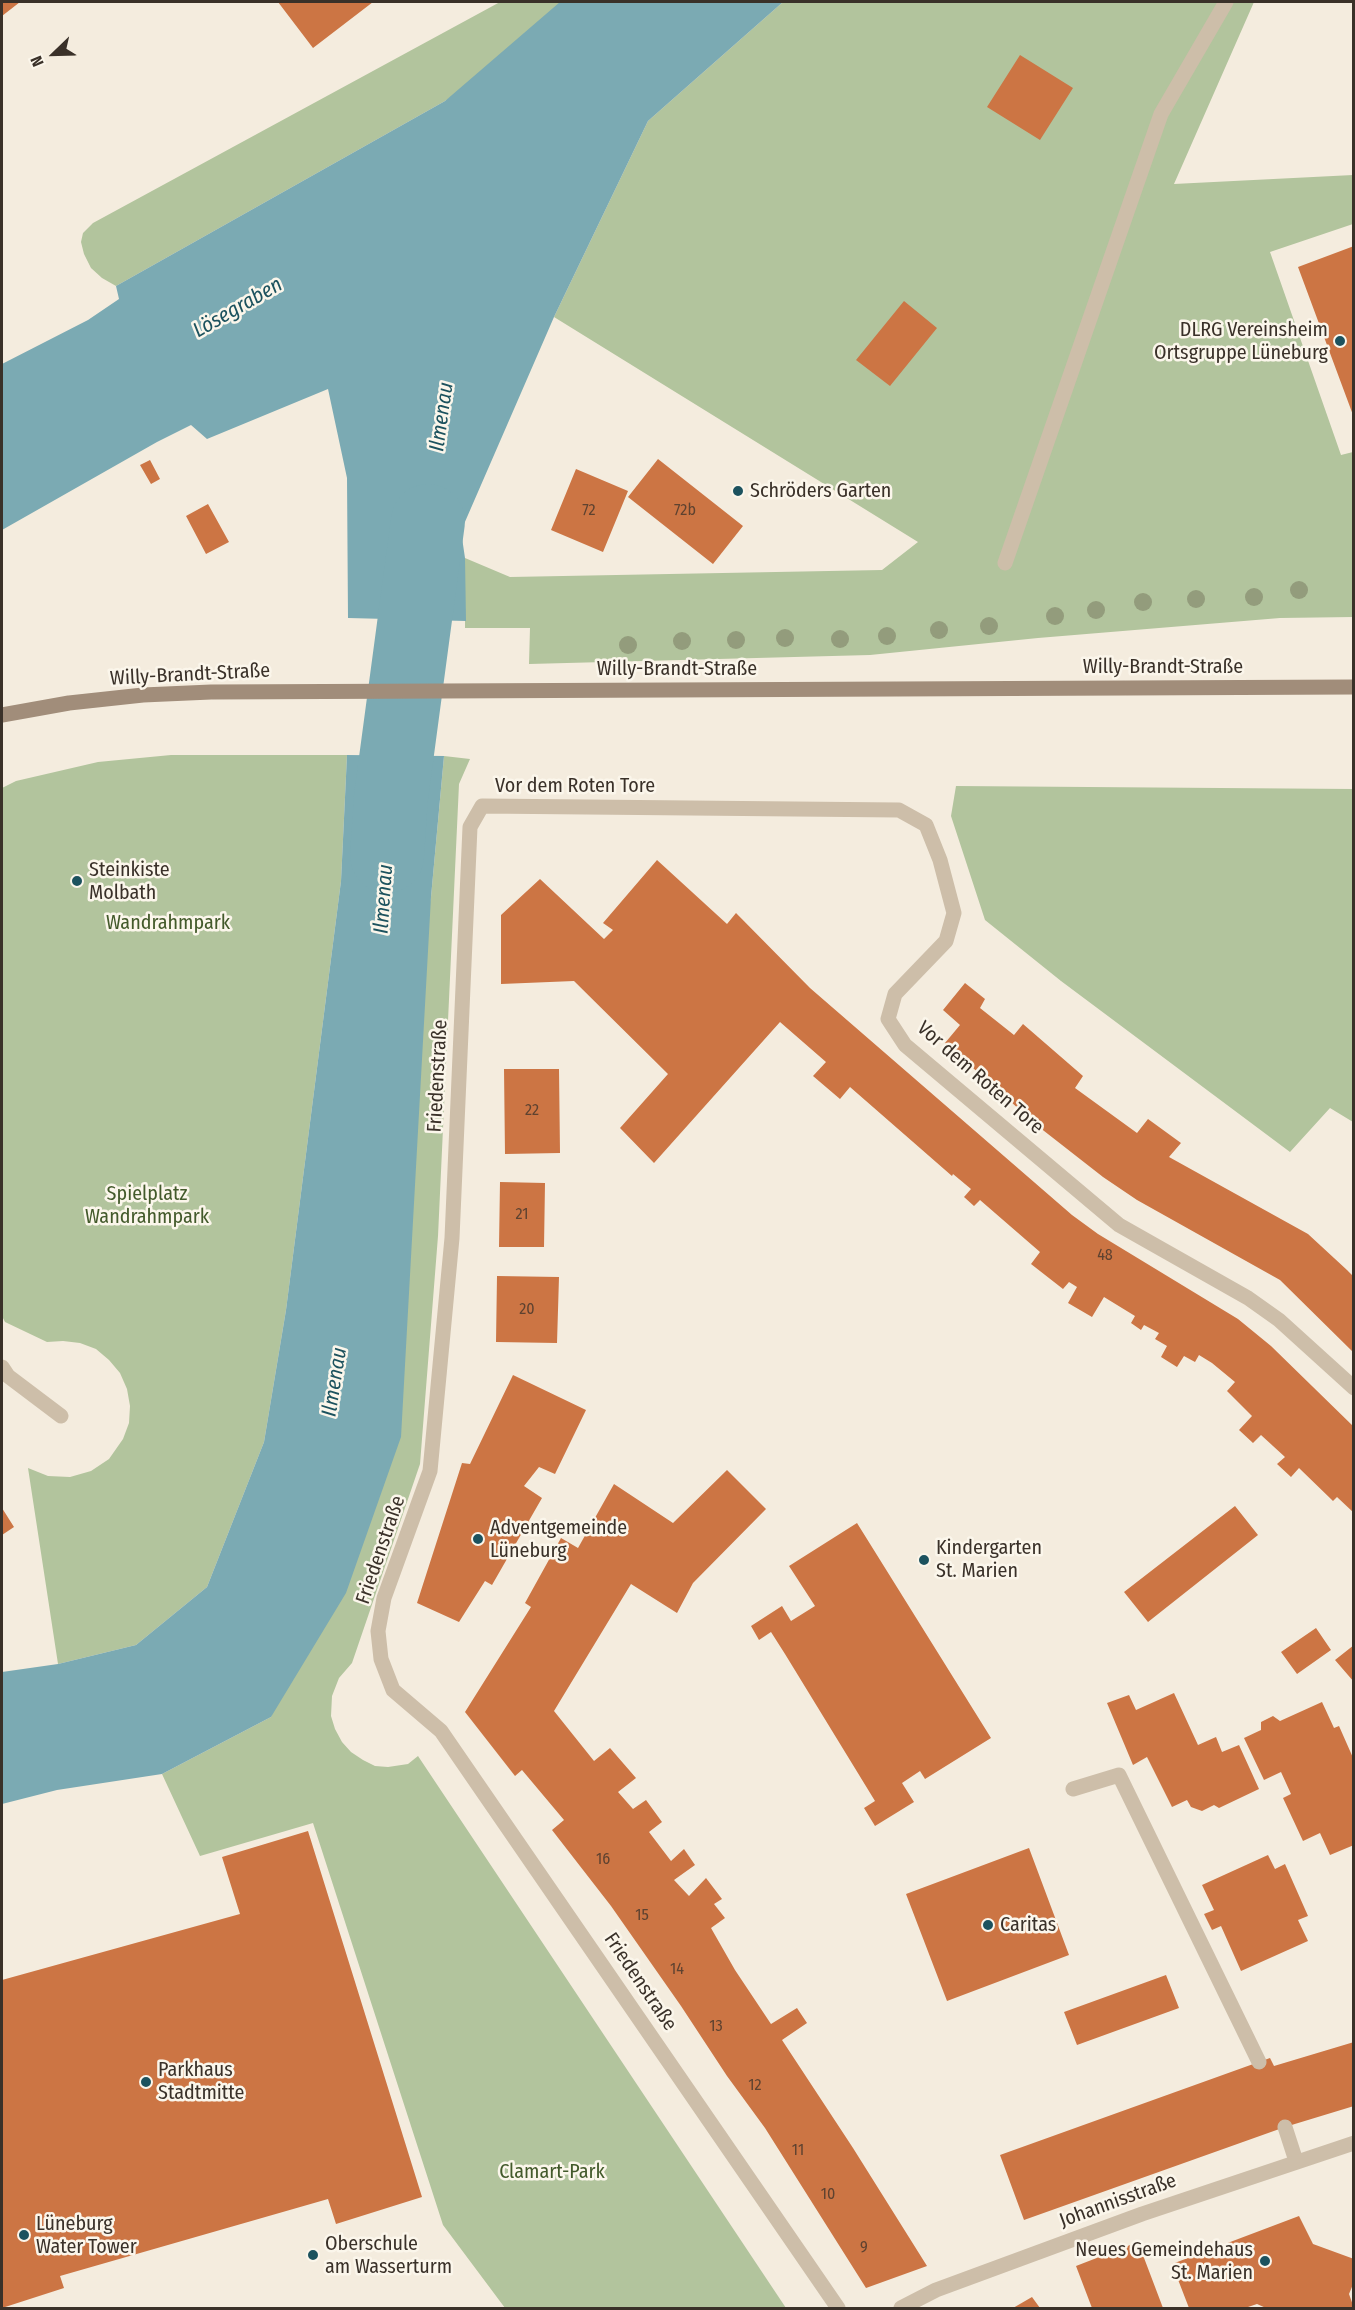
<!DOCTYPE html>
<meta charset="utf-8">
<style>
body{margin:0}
#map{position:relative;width:1355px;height:2310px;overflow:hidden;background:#f4ecde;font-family:"Fira Sans Condensed",sans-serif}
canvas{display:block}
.frame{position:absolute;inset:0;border:3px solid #3a3129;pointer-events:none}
.north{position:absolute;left:24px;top:24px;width:60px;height:60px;-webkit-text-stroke:4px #fbf6eb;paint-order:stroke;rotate:247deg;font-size:16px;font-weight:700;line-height:24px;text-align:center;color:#3a3129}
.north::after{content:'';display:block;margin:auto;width:21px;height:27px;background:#3a3129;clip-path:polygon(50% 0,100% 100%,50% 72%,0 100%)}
</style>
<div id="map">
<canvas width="1355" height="2310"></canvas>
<div class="frame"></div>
<div class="north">N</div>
</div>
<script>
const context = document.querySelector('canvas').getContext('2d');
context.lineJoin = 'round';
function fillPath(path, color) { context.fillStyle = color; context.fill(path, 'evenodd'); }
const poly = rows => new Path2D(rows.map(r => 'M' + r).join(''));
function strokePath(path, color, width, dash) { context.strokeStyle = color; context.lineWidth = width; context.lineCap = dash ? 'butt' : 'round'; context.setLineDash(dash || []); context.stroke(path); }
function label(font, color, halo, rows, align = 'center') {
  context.font = font + ' "Fira Sans Condensed",sans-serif'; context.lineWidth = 5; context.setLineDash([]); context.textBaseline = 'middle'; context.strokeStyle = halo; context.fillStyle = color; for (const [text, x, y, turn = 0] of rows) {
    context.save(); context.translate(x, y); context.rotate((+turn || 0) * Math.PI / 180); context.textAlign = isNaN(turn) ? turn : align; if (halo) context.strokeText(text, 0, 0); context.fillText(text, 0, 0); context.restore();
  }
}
const green = poly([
 [500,2,594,2,445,101,116,286,102,278,91,268,84,254,81,242,83,233,93,223],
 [783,2,1254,2,1174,184,1353,175,1353,224,1270,252,1341,455,1353,452,1353,617,1280,618,1038,638,870,655,529,664,530,628,465,628,465,558,510,577,882,570,918,542,554,317,648,121],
 [171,755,347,755,341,881,286,1310,264,1442,207,1587,136,1645,58,1664,28,1468,48,1476,70,1477,91,1471,109,1459,123,1439,129,1423,130,1406,127,1389,120,1373,109,1360,96,1349,80,1343,63,1341,47,1342,5,1322,2,1316,2,788,16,781,98,762],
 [444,756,470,759,459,784,438,1236,420,1464,352,1663,339,1678,332,1696,331,1716,335,1729,342,1742,351,1752,363,1760,375,1766,388,1767,408,1764,418,1756,786,2308,505,2308,443,2225,313,1823,200,1856,162,1774,271,1717,431,897],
 [956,786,1353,789,1353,1122,1330,1108,1290,1152,1061,981,985,920,951,816]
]);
const water = poly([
 [560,2,783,2,648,121,554,317,461,531,465,558,466,621,348,618,347,478,328,389,207,439,191,425,157,442,2,530,2,364,88,320,119,299,116,286,445,101],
 [347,755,444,756,431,897,401,1437,346,1593,271,1717,162,1774,57,1790,2,1804,2,1672,58,1664,136,1645,207,1587,264,1442,286,1310,341,881]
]);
const river = poly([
 [387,856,391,797,428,521]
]);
const building = poly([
 [2,2,20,2,2,16],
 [278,2,373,2,313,48],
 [1020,55,1073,88,1040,140,987,107],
 [1354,246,1354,415,1353,415,1298,267],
 [904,301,937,328,890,386,856,360],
 [658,459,743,526,713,564,628,497],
 [150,460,160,479,151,484,140,465],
 [576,469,628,491,603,552,551,530],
 [208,504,229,542,206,554,186,516],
 [657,860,727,924,736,913,810,988,1072,1215,1098,1234,1238,1319,1271,1346,1354,1427,1354,1513,1337,1497,1333,1501,1299,1468,1291,1477,1277,1464,1285,1457,1261,1435,1253,1443,1239,1430,1252,1416,1227,1391,1235,1382,1212,1363,1199,1355,1195,1362,1184,1356,1177,1367,1161,1357,1167,1346,1155,1339,1159,1333,1144,1325,1141,1330,1131,1323,1135,1316,1104,1297,1092,1317,1068,1303,1077,1287,1069,1282,1063,1289,1031,1264,1040,1252,980,1200,974,1206,964,1197,971,1189,953,1174,952,1176,850,1087,840,1099,813,1076,826,1062,780,1022,654,1163,620,1128,668,1074,574,981,501,984,501,915,540,879,604,939,613,930,603,923],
 [965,983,985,999,980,1008,1014,1035,1023,1024,1083,1076,1075,1088,1137,1133,1148,1119,1181,1143,1169,1157,1308,1234,1347,1270,1354,1277,1354,1353,1280,1280,1137,1200,1103,1177,1039,1127,945,1043,960,1025,943,1010],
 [504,1069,559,1069,560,1153,505,1154],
 [500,1182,545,1183,544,1247,499,1247],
 [497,1276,559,1277,557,1343,496,1342],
 [513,1375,586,1410,555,1474,539,1467,524,1486,542,1498,492,1585,485,1581,459,1622,417,1603,462,1463,470,1464],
 [727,1470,766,1509,693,1583,677,1613,631,1584,554,1711,594,1761,610,1748,636,1778,618,1792,633,1809,646,1800,662,1822,649,1832,671,1861,684,1849,695,1865,674,1880,689,1896,706,1878,722,1899,714,1904,725,1918,711,1928,735,1970,771,2024,797,2008,807,2023,782,2040,853,2148,927,2266,866,2288,765,2128,727,2076,681,2006,611,1906,552,1830,564,1820,522,1770,515,1776,465,1712,531,1607,525,1603,561,1538,578,1548,614,1484,673,1523],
 [1235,1506,1258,1535,1148,1622,1124,1592],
 [2,1508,14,1527,2,1535],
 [857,1523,991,1738,925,1779,920,1771,902,1783,914,1802,875,1826,864,1808,875,1801,785,1654,771,1632,759,1640,751,1626,782,1606,791,1621,815,1606,789,1566],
 [1316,1628,1331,1650,1297,1674,1281,1652],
 [1354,1645,1354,1682,1335,1660],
 [1174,1693,1198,1745,1216,1737,1222,1752,1239,1745,1259,1789,1219,1808,1214,1805,1202,1811,1191,1807,1187,1800,1172,1807,1147,1757,1133,1765,1107,1703,1129,1695,1136,1710],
 [1322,1702,1334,1728,1339,1726,1354,1760,1354,1845,1330,1855,1320,1833,1303,1841,1283,1798,1291,1794,1281,1772,1264,1780,1244,1738,1261,1730,1261,1722,1273,1716,1280,1721],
 [308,1831,422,2197,336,2224,328,2199,60,2276,64,2288,2,2308,2,1980,240,1914,222,1857],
 [1029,1848,1069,1955,947,2001,906,1894],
 [1268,1855,1275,1869,1285,1864,1308,1916,1298,1920,1308,1941,1241,1971,1221,1926,1212,1930,1204,1914,1214,1910,1202,1885],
 [1166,1975,1179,2008,1077,2045,1064,2012],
 [1354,2042,1354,2106,1285,2127,1024,2220,1000,2155,1270,2058,1274,2066],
 [1299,2216,1313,2244,1354,2259,1354,2282,1349,2294,1354,2308,1266,2308,1257,2304,1245,2308,1189,2308,1172,2264],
 [1138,2242,1163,2308,1092,2308,1076,2266],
 [1032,2297,1040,2308,1013,2308]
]);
const service = poly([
 [1005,563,1161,114,1226,2],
 [1073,1789,1119,1775,1259,2062],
 [1285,2127,1296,2161]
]);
const minor = poly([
 [2,1367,8,1376,61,1416],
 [838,2308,441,1731,393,1690,381,1659,378,1631,384,1598,430,1471,452,1238,470,827,482,806,899,810,926,825,940,860,954,913,946,941,895,994,888,1019,905,1045,1119,1225,1248,1298,1279,1320,1354,1388],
 [901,2308,936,2290,1142,2214,1354,2143]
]);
const secondary = poly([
 [2,715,69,703,143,695,211,692,1354,687]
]);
const trees = [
 [1299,590],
 [1254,597],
 [1196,599],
 [1143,602],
 [1096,610],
 [1055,616],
 [989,626],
 [939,630],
 [887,636],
 [785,638],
 [840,639],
 [736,640],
 [682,641],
 [628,645]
];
const markers = [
 [1340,341,6,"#1c525e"],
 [738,491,6,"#1c525e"],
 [77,881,6,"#1c525e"],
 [478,1539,6,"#1c525e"],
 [924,1560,6,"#1c525e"],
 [988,1925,6,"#1c525e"],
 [146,2082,6,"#1c525e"],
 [24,2235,6,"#1c525e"],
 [313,2255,6,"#1c525e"],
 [1265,2261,6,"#1c525e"]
];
const numberNames = [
 ["72",589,511],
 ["72b",685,511],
 ["22",532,1111],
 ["21",522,1215],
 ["48",1105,1256],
 ["20",527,1310],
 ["16",603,1860],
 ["15",642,1916],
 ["14",677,1970],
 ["13",716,2027],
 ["12",755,2086],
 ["11",798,2151],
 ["10",828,2195],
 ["9",864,2248]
];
const poiNames = [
 ["DLRG Vereinsheim",1328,330,"right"],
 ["Ortsgruppe Lüneburg",1328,353,"right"],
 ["Schröders Garten",750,491],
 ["Steinkiste",89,870],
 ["Molbath",89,893],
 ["Adventgemeinde",490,1528],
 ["Lüneburg",490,1551],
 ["Kindergarten",936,1548],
 ["St. Marien",936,1571],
 ["Caritas",1000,1925],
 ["Parkhaus",158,2070],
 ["Stadtmitte",158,2093],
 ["Lüneburg",36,2224],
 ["Water Tower",36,2247],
 ["Oberschule",325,2244],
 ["am Wasserturm",325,2267],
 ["Neues Gemeindehaus",1253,2250,"right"],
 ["St. Marien",1253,2273,"right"]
];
const streetNames = [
 ["Willy-Brandt-Straße",1163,667],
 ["Willy-Brandt-Straße",677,669],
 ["Willy-Brandt-Straße",190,675,-3],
 ["Vor dem Roten Tore",575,786],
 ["Friedenstraße",438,1076,-87],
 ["Vor dem Roten Tore",980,1078,41],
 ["Friedenstraße",381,1550,-71],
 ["Friedenstraße",640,1982,56],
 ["Johannisstraße",1118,2201,-20]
];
const parkNames = [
 ["Wandrahmpark",168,923],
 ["Spielplatz",147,1194],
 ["Wandrahmpark",147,1217],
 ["Clamart-Park",552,2172]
];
const waterNames = [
 ["Lösegraben",238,308,-30],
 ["Ilmenau",442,417,-82],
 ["Ilmenau",384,899,-86],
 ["Ilmenau",335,1382,-81]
];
fillPath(green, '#b2c49d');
fillPath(water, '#7baab3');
strokePath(river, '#7baab3', 74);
fillPath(building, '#cc7544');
strokePath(service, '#cdbea9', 15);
strokePath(minor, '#cdbea9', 15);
strokePath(secondary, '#a18d7a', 15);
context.fillStyle = '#939c7c';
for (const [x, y] of trees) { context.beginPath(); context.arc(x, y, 9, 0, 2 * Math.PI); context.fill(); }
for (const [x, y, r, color] of markers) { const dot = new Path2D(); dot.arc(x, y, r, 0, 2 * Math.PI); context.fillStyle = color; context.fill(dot); strokePath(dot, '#fbf6eb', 2); }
label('16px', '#5e4230', null, numberNames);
label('20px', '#3a3129', '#fbf6eb', poiNames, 'left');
label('20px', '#3a3129', '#fbf6eb', streetNames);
label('20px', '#435a2b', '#fbf6eb', parkNames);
label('italic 21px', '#1c525e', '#fbf6eb', waterNames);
</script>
